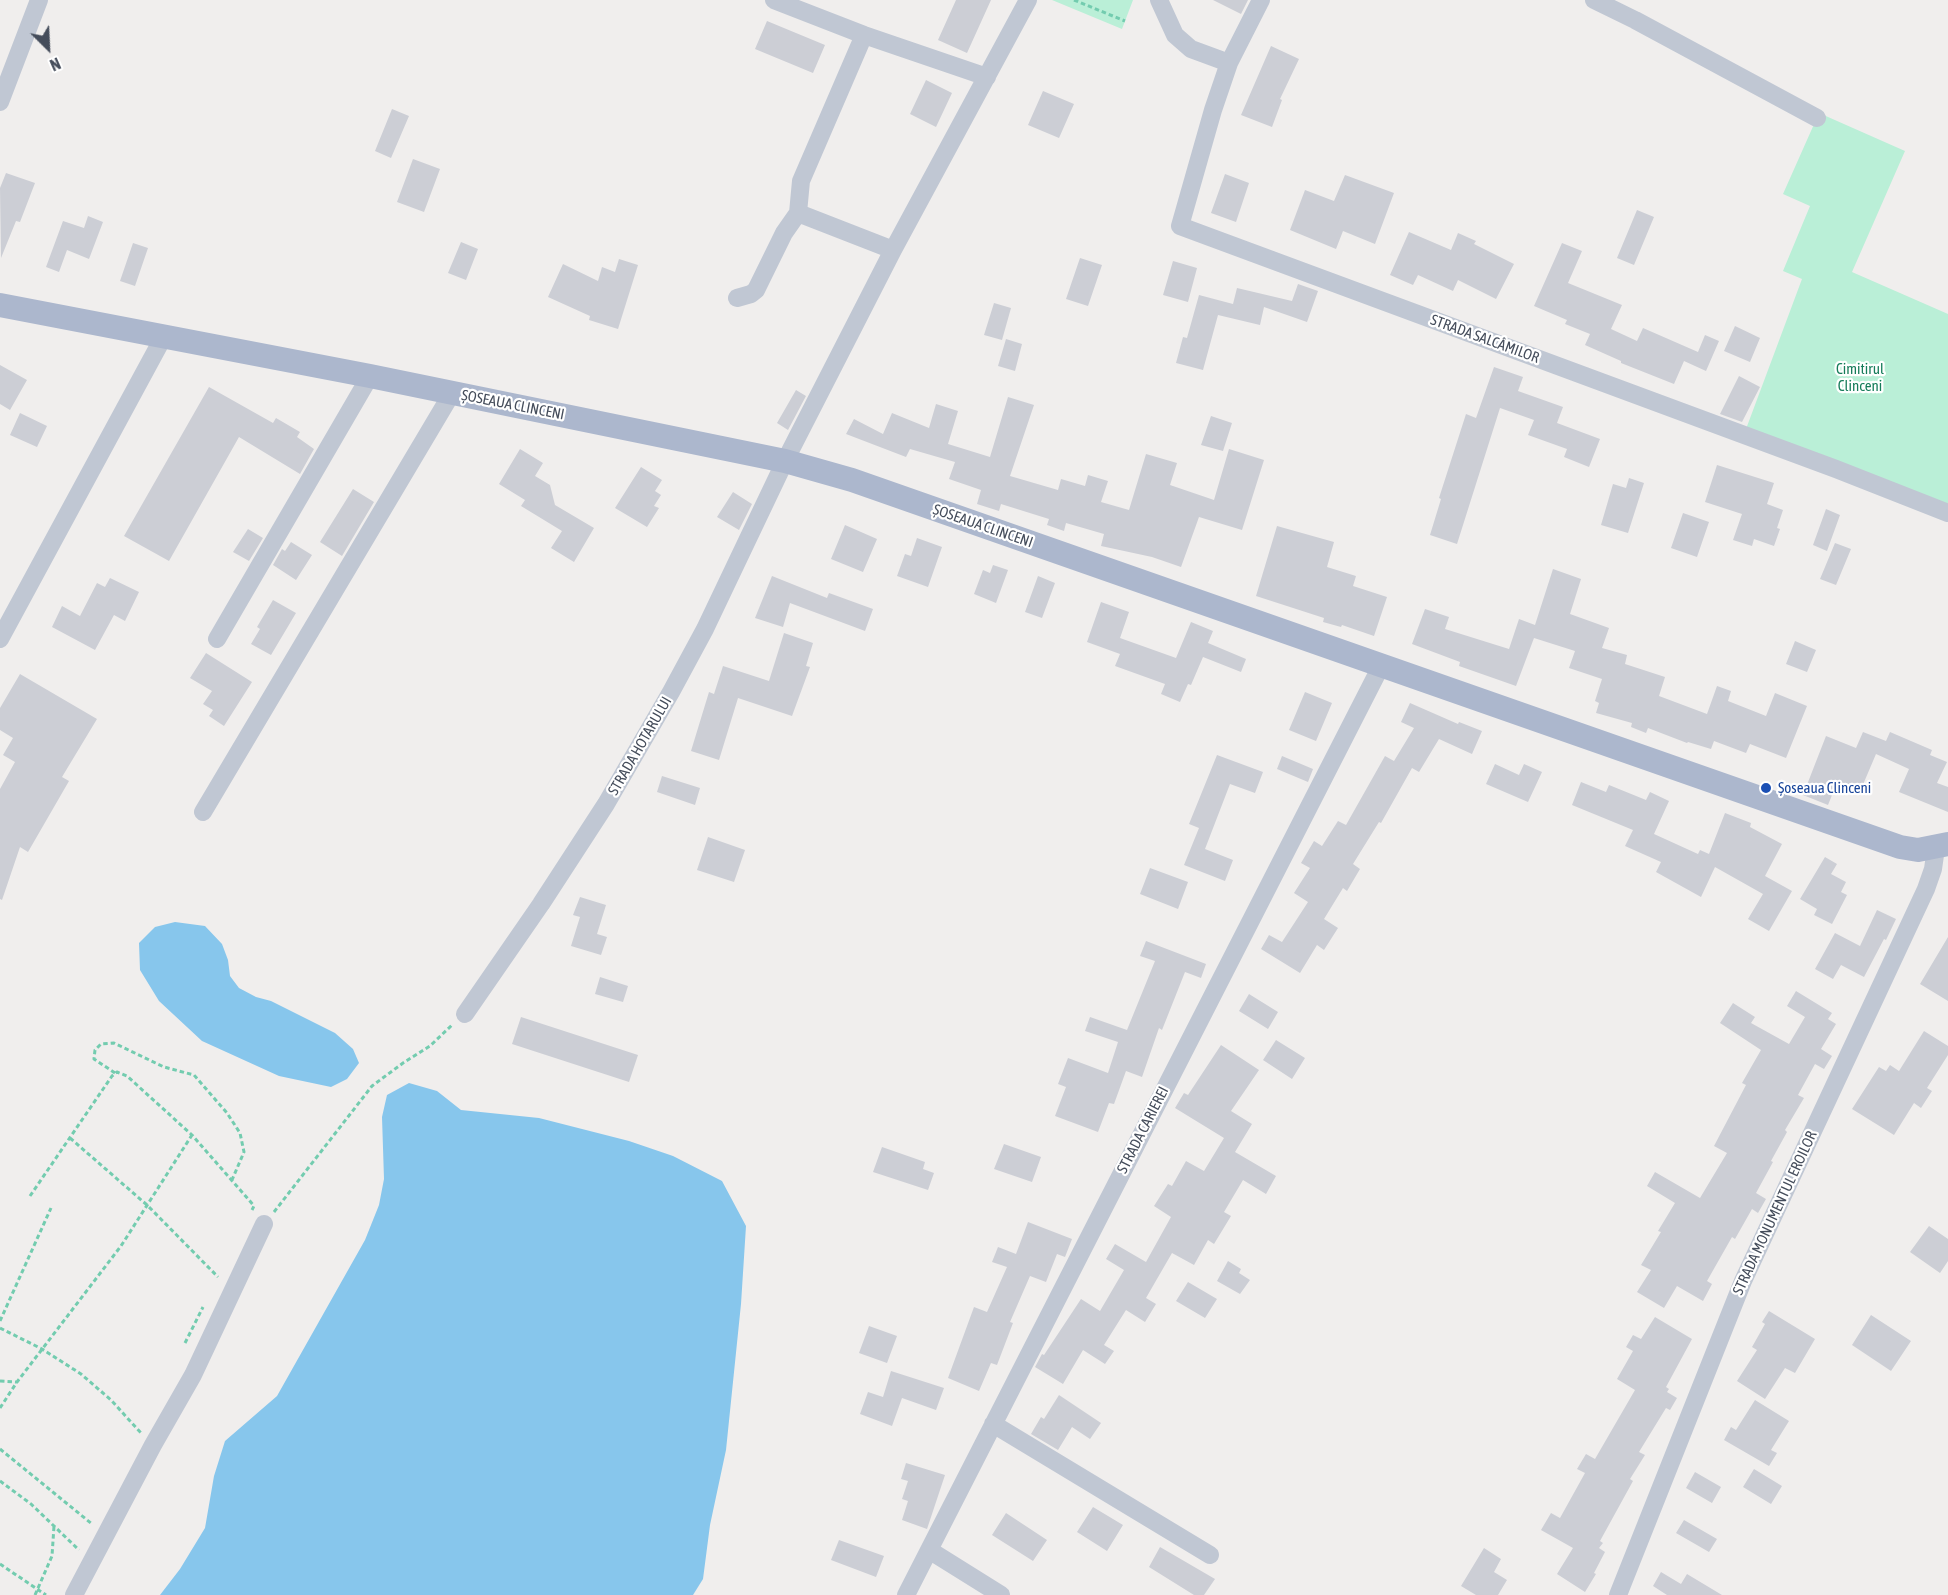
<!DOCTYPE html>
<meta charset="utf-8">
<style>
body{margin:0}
#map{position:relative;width:1948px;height:1595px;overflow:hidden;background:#f0eeed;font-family:"Asap Condensed",sans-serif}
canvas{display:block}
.north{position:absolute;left:18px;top:18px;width:60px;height:60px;-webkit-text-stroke:4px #fff;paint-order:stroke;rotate:156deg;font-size:16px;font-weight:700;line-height:24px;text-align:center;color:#454d5b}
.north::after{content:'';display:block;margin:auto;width:21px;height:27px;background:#454d5b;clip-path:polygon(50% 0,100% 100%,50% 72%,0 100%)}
</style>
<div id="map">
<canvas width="1948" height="1595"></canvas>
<div class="north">N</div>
</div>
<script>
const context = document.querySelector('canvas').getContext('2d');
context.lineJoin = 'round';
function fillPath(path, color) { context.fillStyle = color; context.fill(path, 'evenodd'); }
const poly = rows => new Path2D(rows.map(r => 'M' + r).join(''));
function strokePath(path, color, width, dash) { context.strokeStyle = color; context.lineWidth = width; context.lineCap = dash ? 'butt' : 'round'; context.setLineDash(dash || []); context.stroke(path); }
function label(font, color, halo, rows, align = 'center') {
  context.font = font + ' "Asap Condensed",sans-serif'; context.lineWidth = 4.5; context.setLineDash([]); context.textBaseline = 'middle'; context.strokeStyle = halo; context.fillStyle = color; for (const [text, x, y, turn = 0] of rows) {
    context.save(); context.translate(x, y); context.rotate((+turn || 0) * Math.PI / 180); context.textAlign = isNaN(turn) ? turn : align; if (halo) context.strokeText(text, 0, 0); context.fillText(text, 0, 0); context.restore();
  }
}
const green = poly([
 [1052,0,1133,0,1122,29],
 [1819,113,1905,151,1852,272,1948,314,1948,508,1746,429,1802,279,1783,271,1810,206,1783,194]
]);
const water = poly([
 [175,922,205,926,222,944,228,960,230,976,239,988,256,997,271,1001,335,1033,353,1049,359,1063,347,1079,331,1087,279,1076,202,1041,159,1001,140,970,139,943,155,927],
 [409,1083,437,1091,461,1110,539,1118,629,1141,673,1156,722,1181,746,1226,741,1304,726,1450,710,1525,703,1579,693,1595,160,1595,180,1569,205,1528,214,1476,225,1441,277,1396,365,1240,379,1205,384,1179,382,1117,387,1095]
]);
const building = poly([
 [956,0,991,0,967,53,938,40],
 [1213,0,1248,0,1241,14],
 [767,21,825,45,813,73,755,49],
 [1271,46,1299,59,1280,99,1282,100,1272,127,1241,115],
 [926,80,952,93,936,127,910,114],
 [1043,91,1074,104,1059,138,1028,125],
 [392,109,409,116,391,158,375,151],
 [413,159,440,169,424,212,397,202],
 [6,173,35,183,20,222,16,221,1,258,0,188],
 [1225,174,1249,183,1236,222,1211,213],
 [1345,175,1394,193,1375,244,1343,231,1336,249,1290,230,1305,190,1334,201],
 [1637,210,1654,217,1634,265,1617,258],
 [88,216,103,222,89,259,67,250,59,272,46,267,63,221,84,228],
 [1409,232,1451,250,1458,233,1476,241,1474,244,1514,264,1496,299,1458,280,1453,291,1418,275,1413,285,1390,275],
 [461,242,478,249,466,280,448,273],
 [133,243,148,248,135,286,120,281],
 [1562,243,1582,251,1568,283,1622,305,1611,329,1637,341,1643,328,1698,352,1705,335,1719,341,1706,371,1684,361,1674,384,1621,363,1621,361,1585,345,1590,334,1565,324,1567,320,1534,306],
 [1080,258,1102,265,1088,306,1066,299],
 [619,259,638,265,618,329,589,320,590,316,548,297,563,264,598,281,602,267,615,272],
 [1173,261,1197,268,1188,302,1163,295],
 [1298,284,1318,291,1307,322,1264,307,1260,325,1218,315,1203,370,1176,363,1183,337,1187,338,1199,295,1233,304,1237,288,1292,301],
 [994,303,1011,308,1002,340,984,335],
 [1735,326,1760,338,1750,362,1724,351],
 [1006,339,1022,344,1015,371,998,366],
 [0,365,27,380,10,410,0,404],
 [1494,367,1523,377,1518,391,1563,407,1557,423,1600,439,1589,467,1564,457,1567,449,1528,435,1534,420,1500,408,1457,544,1430,535,1441,499,1439,498,1466,414,1476,418],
 [1739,376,1760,387,1742,422,1720,414],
 [209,387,273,423,276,418,300,432,297,437,314,449,300,474,239,437,169,561,124,536],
 [796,390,806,396,788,430,777,423],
 [1008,397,1034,405,1010,476,1058,490,1061,479,1085,486,1088,475,1108,481,1101,502,1129,510,1146,454,1177,463,1170,485,1214,500,1229,449,1264,460,1242,530,1199,517,1181,567,1152,557,1101,546,1104,534,1066,523,1064,531,1047,525,1049,519,1001,504,999,511,977,504,981,490,949,479,955,462,910,449,906,457,846,434,854,419,883,434,892,413,929,428,936,404,958,411,948,444,990,457],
 [20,413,47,426,37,447,10,435],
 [1211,416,1232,423,1223,451,1201,445],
 [520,449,543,463,535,476,550,485,555,505,594,528,574,562,551,548,562,531,521,506,525,500,499,484],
 [1717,465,1774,483,1767,504,1783,510,1777,528,1780,529,1774,546,1754,539,1752,546,1733,540,1742,514,1705,502],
 [641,467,662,480,655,491,661,495,654,506,659,508,647,527,615,508],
 [1629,478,1644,483,1628,533,1601,525,1613,484,1626,488],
 [353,489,374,502,342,556,320,542],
 [733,492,752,504,739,530,717,517],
 [1826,509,1840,515,1827,551,1813,545],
 [1683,513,1709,522,1697,557,1671,548],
 [845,525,877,539,863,572,831,559],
 [1277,526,1334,542,1327,567,1356,576,1353,586,1387,597,1374,636,1342,625,1341,627,1323,622,1324,618,1256,596],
 [248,529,263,538,249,561,233,552],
 [917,538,942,547,928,587,897,576,905,554,911,556],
 [291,542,312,555,296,580,273,565,282,549,285,551],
 [1835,543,1851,549,1836,585,1820,579],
 [993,565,1008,570,996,603,974,594,983,570,990,573],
 [1553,569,1581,579,1570,614,1609,628,1602,648,1627,655,1625,664,1665,677,1659,696,1707,714,1717,686,1731,691,1728,701,1766,716,1775,693,1807,706,1786,758,1750,744,1746,753,1714,741,1711,749,1688,742,1687,743,1648,728,1646,733,1631,727,1632,723,1596,713,1599,703,1595,701,1602,679,1569,668,1575,651,1534,638,1516,686,1459,666,1460,662,1412,644,1425,609,1449,617,1445,629,1509,649,1519,619,1535,625],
 [772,576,827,598,829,593,873,609,865,631,790,603,783,627,755,618],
 [1038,576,1055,583,1042,618,1025,612],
 [110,578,139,592,125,621,114,615,95,650,52,627,62,606,80,616,97,583,105,587],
 [273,600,296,613,271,655,251,644,260,629,257,627],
 [1101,602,1129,612,1120,638,1176,658,1191,622,1213,631,1208,643,1246,659,1241,672,1203,657,1191,685,1188,684,1180,702,1161,694,1165,684,1115,666,1120,654,1087,642],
 [784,633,813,643,806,666,810,667,792,716,738,698,719,760,691,751,709,692,714,694,723,666,769,681],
 [1795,641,1816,650,1807,672,1786,664],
 [206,653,252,682,224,726,209,716,213,710,203,704,212,691,190,678],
 [20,674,97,719,62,777,69,781,28,852,20,847,2,900,0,899,0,789,15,762,3,755,13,738,0,730,0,708],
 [1305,692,1332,703,1316,741,1289,730],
 [1410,703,1458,724,1459,722,1482,731,1472,754,1439,739,1419,772,1412,768,1381,823,1379,822,1353,864,1360,869,1347,891,1343,888,1324,919,1338,928,1324,950,1317,945,1300,973,1261,949,1269,935,1282,942,1308,902,1294,893,1310,868,1301,863,1314,841,1322,846,1338,821,1346,825,1385,756,1394,761,1414,728,1401,722],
 [1863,732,1886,741,1890,732,1932,750,1930,755,1947,762,1937,783,1948,787,1948,812,1899,792,1909,769,1876,754,1859,794,1836,785,1828,805,1803,795,1826,736,1856,748],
 [1217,755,1263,772,1255,793,1230,784,1205,849,1233,860,1225,881,1184,865,1199,828,1189,824],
 [1282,756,1313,769,1308,782,1277,769],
 [1495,764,1519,775,1524,764,1542,772,1528,802,1486,784],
 [662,776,700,788,695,805,657,792],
 [1581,782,1606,792,1609,785,1646,800,1650,792,1669,801,1654,834,1698,854,1700,850,1709,854,1725,813,1751,823,1750,827,1782,844,1765,876,1792,891,1769,931,1748,919,1763,894,1715,867,1701,897,1656,872,1661,862,1625,846,1633,830,1572,805],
 [708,837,745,850,734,882,697,870],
 [1825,857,1837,864,1831,874,1846,882,1841,892,1847,895,1832,924,1814,915,1817,909,1800,899],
 [1150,868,1188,882,1178,909,1140,894],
 [580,897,606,905,597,934,607,937,601,955,571,946,580,917,573,915],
 [1877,910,1896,919,1886,940,1884,939,1864,977,1841,965,1833,979,1815,969,1835,933,1860,946],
 [1948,937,1948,1001,1920,984],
 [1146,941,1206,964,1201,978,1185,972,1162,1030,1159,1028,1142,1077,1126,1071,1114,1104,1109,1103,1098,1132,1055,1116,1066,1087,1058,1084,1068,1058,1108,1073,1118,1042,1085,1031,1090,1017,1127,1030,1155,961,1140,956],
 [600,977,628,986,623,1002,595,994],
 [1796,991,1832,1013,1828,1019,1836,1024,1821,1049,1832,1056,1824,1069,1815,1064,1798,1095,1804,1098,1785,1130,1787,1132,1771,1161,1773,1162,1756,1193,1766,1199,1758,1213,1752,1209,1735,1239,1732,1237,1707,1281,1712,1284,1703,1301,1677,1286,1664,1308,1637,1292,1651,1270,1641,1265,1661,1232,1658,1231,1675,1203,1647,1186,1655,1172,1700,1198,1727,1153,1714,1146,1746,1085,1742,1083,1761,1050,1720,1023,1733,1003,1755,1017,1751,1023,1789,1044,1805,1017,1787,1006],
 [1249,994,1278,1012,1268,1029,1239,1011],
 [521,1017,638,1055,629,1082,512,1044],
 [1924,1031,1948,1046,1948,1055,1927,1088,1932,1091,1921,1108,1914,1103,1894,1135,1852,1109,1879,1067,1886,1071,1890,1065,1899,1071],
 [1276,1040,1305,1058,1292,1079,1263,1060],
 [1221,1045,1259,1070,1231,1111,1252,1124,1235,1152,1276,1176,1266,1194,1243,1180,1224,1212,1231,1216,1214,1244,1208,1240,1194,1265,1172,1253,1146,1298,1156,1304,1145,1322,1126,1310,1104,1345,1114,1351,1105,1364,1083,1350,1063,1384,1035,1367,1042,1354,1044,1355,1081,1299,1100,1311,1124,1270,1106,1259,1115,1244,1146,1262,1171,1217,1154,1206,1168,1184,1172,1186,1186,1161,1204,1171,1224,1138,1175,1108,1184,1093,1188,1095],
 [1004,1144,1041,1157,1032,1182,994,1169],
 [882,1147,925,1162,923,1169,934,1173,928,1190,873,1172],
 [1028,1222,1072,1239,1065,1257,1057,1254,1046,1282,1030,1276,1010,1322,1013,1323,997,1365,991,1363,979,1391,948,1378,974,1307,987,1312,1007,1267,992,1262,998,1247,1016,1254],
 [1929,1226,1948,1239,1948,1261,1940,1273,1910,1252],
 [1228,1261,1241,1269,1239,1273,1250,1280,1240,1294,1217,1281],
 [1188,1282,1217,1299,1205,1318,1176,1301],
 [1769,1311,1815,1339,1795,1373,1785,1368,1765,1399,1737,1381,1757,1350,1752,1347,1765,1324,1762,1322],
 [1871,1315,1911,1341,1891,1371,1852,1345],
 [1655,1317,1692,1339,1666,1387,1669,1389,1667,1392,1677,1398,1670,1410,1666,1408,1639,1452,1645,1455,1630,1479,1633,1481,1600,1541,1603,1543,1599,1548,1605,1552,1594,1573,1596,1574,1585,1592,1557,1574,1573,1548,1541,1530,1551,1513,1560,1518,1585,1473,1577,1469,1586,1454,1595,1459,1635,1390,1617,1379,1633,1351,1626,1347,1633,1335,1641,1339],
 [869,1326,897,1336,887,1363,859,1353],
 [891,1371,944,1388,936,1410,902,1398,892,1426,860,1414,868,1392,883,1397],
 [1059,1395,1101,1423,1090,1439,1072,1427,1058,1450,1031,1434,1041,1417,1044,1419],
 [1755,1400,1789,1421,1771,1450,1777,1453,1769,1466,1724,1440,1731,1427,1736,1430],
 [906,1463,945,1475,927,1529,902,1520,908,1501,902,1499,908,1481,901,1479],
 [1754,1469,1782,1486,1771,1504,1743,1487],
 [1695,1472,1721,1487,1712,1503,1686,1488],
 [1093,1507,1123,1525,1107,1551,1077,1532],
 [1006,1513,1047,1540,1033,1561,992,1535],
 [1684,1520,1717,1539,1709,1552,1676,1533],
 [839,1540,884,1556,876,1577,831,1560],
 [1160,1547,1215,1579,1204,1595,1194,1595,1149,1567],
 [1484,1548,1501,1559,1494,1572,1507,1580,1498,1595,1476,1595,1461,1586],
 [1661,1572,1681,1584,1687,1574,1722,1595,1667,1595,1653,1586]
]);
const path = poly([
 [1074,0,1125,21],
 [115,1073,94,1059,95,1050,101,1044,114,1043,164,1067,194,1075,227,1113,240,1133,244,1152,232,1180],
 [70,1138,147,1205,218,1277],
 [30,1196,112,1076,117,1072,127,1076,192,1135,249,1200,254,1206,252,1210],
 [274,1212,372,1086,403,1063,430,1046,452,1025],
 [0,1321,51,1208],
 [0,1328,42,1349,81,1374,111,1400,141,1433],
 [185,1343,203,1307],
 [0,1381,17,1382],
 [0,1408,17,1382,121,1246,192,1135],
 [0,1449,92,1524],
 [0,1481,31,1504,79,1550],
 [0,1564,46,1595],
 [35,1595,52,1556,54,1526]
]);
const minor = poly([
 [774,0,864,35,987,77],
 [1159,0,1175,35,1191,49,1229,63],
 [1261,0,1229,63,1213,110,1180,226,1836,469,1948,513],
 [1594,0,1635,20,1817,118],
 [0,102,39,0],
 [798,213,893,250],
 [737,298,751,294,756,290,784,233,798,213,801,181,864,35],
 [0,639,164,336],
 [217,639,370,376],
 [203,812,452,393],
 [465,1014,541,904,606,804,671,692,705,629,785,461,893,250,1028,0],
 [993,1424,1210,1555],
 [929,1550,1001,1595],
 [74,1595,153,1445,193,1375,264,1224],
 [906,1595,1381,666],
 [1618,1595,1743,1281,1926,889,1933,869,1936,848]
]);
const major = poly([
 [0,305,370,376,785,461,852,480,1900,847,1918,850,1948,844]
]);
const markers = [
 [1766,788,6,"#1a4fb4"]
];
const streetNames = [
 ["STRADA SALCÂMILOR",1485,339,20],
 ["ȘOSEAUA CLINCENI",513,405,11],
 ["ȘOSEAUA CLINCENI",983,526,19],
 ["STRADA HOTARULUI",640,746,-60],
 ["STRADA CARIEREI",1143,1130,-63],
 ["STRADA MONUMENTUL EROILOR",1775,1213,-65]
];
const parkNames = [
 ["Cimitirul",1860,369],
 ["Clinceni",1860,386]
];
const transitNames = [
 ["Șoseaua Clinceni",1778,788]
];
fillPath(green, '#baefd7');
fillPath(water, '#87c6ec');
fillPath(building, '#ccced5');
strokePath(path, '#73ccaf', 3, [4.5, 3]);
strokePath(minor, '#c0c7d3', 18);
strokePath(major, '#acb7cd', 24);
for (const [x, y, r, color] of markers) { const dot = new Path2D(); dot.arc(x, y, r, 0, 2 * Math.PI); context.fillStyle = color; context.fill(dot); strokePath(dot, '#fff', 2); }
label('15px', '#454d5b', '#fff', streetNames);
label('15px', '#167c5a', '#fff', parkNames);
label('15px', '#164399', '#fff', transitNames, 'left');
</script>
